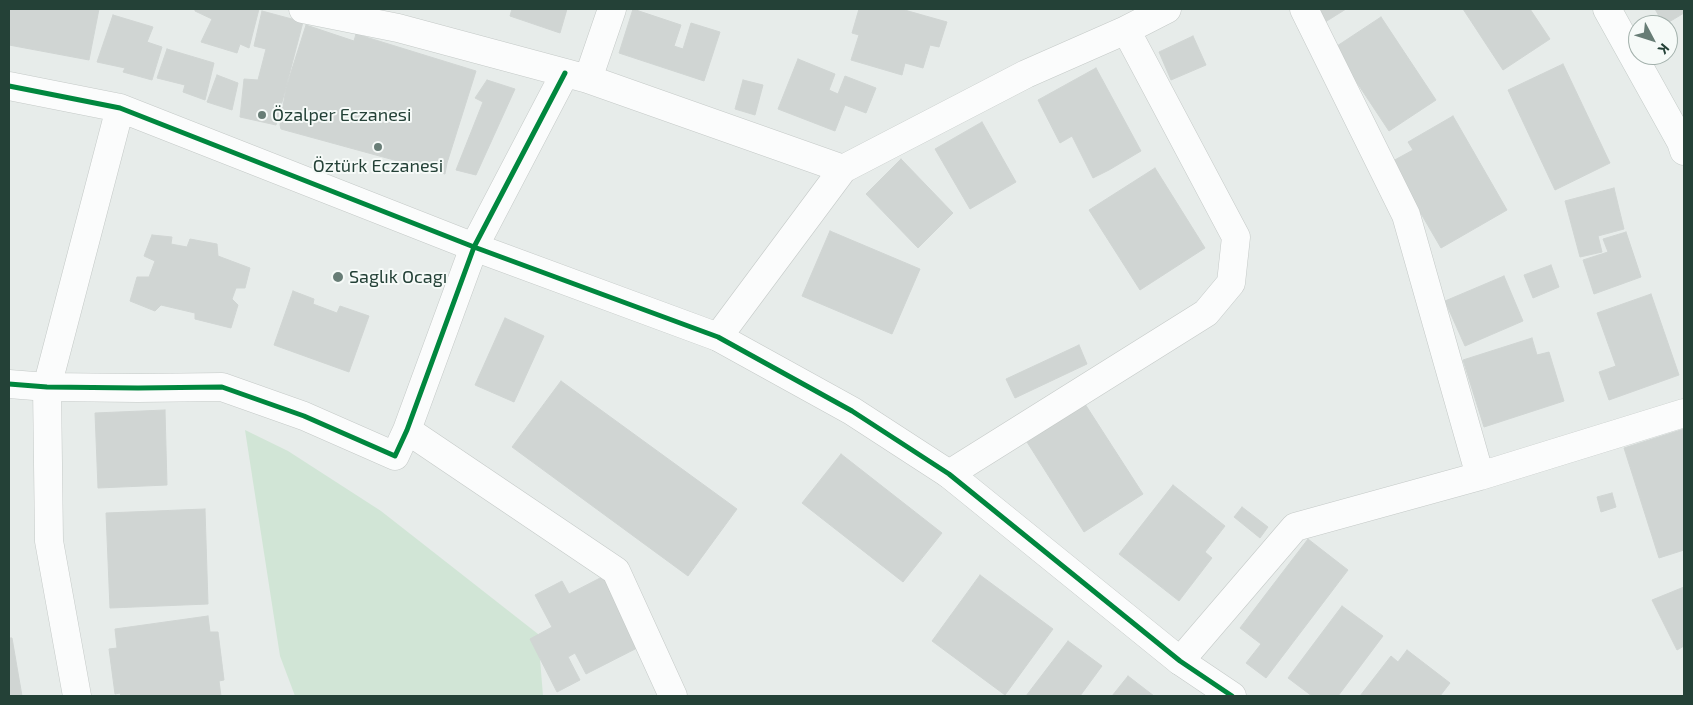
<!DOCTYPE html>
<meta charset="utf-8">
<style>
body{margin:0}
#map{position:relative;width:1693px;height:705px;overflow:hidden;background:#e7ecea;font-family:"Exo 2",sans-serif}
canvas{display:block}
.frame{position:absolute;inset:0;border:10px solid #244137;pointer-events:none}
.north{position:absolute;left:1628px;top:15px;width:50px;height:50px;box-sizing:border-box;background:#f6faf8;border:1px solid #a2b0ab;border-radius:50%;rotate:130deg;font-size:14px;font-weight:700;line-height:20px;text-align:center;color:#244137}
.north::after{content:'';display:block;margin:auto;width:18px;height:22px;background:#687d76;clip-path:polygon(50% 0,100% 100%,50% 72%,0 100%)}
</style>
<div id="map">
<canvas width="1693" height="705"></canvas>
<div class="frame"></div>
<div class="north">K</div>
</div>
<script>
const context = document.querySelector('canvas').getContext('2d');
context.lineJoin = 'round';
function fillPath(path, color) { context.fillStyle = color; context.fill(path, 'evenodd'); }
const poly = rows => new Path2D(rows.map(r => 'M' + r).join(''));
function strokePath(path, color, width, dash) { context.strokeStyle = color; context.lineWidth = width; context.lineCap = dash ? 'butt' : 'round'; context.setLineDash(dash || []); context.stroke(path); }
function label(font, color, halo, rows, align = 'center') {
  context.font = font + ' "Exo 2",sans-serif'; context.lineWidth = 4; context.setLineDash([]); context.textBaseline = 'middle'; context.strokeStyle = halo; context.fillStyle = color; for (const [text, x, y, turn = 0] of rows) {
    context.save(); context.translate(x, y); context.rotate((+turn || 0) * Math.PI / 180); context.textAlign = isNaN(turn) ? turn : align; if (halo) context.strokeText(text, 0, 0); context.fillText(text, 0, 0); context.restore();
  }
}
const green = poly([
 [245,430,288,451,381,511,538,634,543,696,295,696,280,656]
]);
const building = poly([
 [9,9,99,9,89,60,9,45,9,9],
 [195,9,259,9,249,48,240,44,237,53,201,42,212,19,195,11,195,9],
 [512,9,567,9,560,33,510,16,512,9],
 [633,9,681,25,674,46,683,49,691,23,720,32,704,81,619,53,633,9],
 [859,9,901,9,947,22,939,47,930,45,923,68,905,63,902,75,851,60,859,35,852,33,859,9],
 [1312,9,1346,9,1322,24,1312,9],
 [1463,9,1530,9,1550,39,1503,70,1463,9],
 [1655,9,1684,9,1684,13,1664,25,1655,9],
 [262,11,303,22,276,125,240,117,244,79,258,80,266,49,254,46,262,11],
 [113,15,153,27,147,42,162,47,152,80,123,72,125,68,97,62,113,15],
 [1381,17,1436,100,1389,131,1334,48,1381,17],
 [306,25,354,41,356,34,476,71,447,163,445,174,281,129,280,125,286,88,306,25],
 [1193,36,1206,65,1171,80,1159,52,1193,36],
 [167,49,214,63,205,100,183,92,185,85,157,78,167,49],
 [798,59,835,74,829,90,838,94,845,76,876,88,866,113,845,105,835,131,778,109,798,59],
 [1563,64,1610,163,1555,190,1508,90,1563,64],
 [1096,68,1141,151,1109,170,1093,178,1072,136,1060,143,1038,100,1096,68],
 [217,75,238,83,232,110,207,102,217,75],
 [487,80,515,89,476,175,456,170,483,102,475,98,487,80],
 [743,80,763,85,755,115,735,109,743,80],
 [1453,116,1507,210,1441,248,1391,162,1413,150,1408,142,1453,116],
 [982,122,1016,182,970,209,935,149,982,122],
 [901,159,953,213,918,248,866,194,901,159],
 [1155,168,1205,248,1140,290,1089,210,1155,168],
 [1614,188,1624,229,1598,236,1602,252,1580,257,1565,201,1614,188],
 [830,231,920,269,892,334,802,296,830,231],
 [1626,232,1641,277,1594,294,1583,260,1608,252,1603,239,1626,232],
 [152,235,172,237,171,244,187,247,190,239,217,244,218,256,250,268,245,288,236,288,232,299,238,305,231,328,195,319,195,313,161,305,155,311,130,301,137,277,149,277,155,261,144,256,152,235],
 [1551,265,1559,287,1533,298,1524,275,1551,265],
 [1504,276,1523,321,1465,346,1445,301,1504,276],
 [293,291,314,299,313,304,337,313,340,306,369,316,349,372,274,345,293,291],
 [1651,294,1679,375,1609,400,1599,372,1616,366,1597,313,1651,294],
 [505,318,544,336,514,402,475,385,505,318],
 [1532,338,1537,355,1549,352,1564,401,1484,427,1463,360,1532,338],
 [1079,345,1087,364,1015,398,1006,379,1079,345],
 [561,381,737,509,688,576,512,447,561,381],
 [1085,404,1143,494,1084,532,1027,442,1085,404],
 [165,410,167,485,98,488,95,413,165,410],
 [1684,429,1684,550,1659,558,1624,448,1684,429],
 [841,454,942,533,903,582,802,503,841,454],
 [1173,485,1225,526,1205,552,1212,558,1179,601,1119,554,1173,485],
 [1612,493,1616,507,1601,512,1597,497,1612,493],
 [1242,507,1268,527,1260,538,1234,517,1242,507],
 [205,509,208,604,110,608,106,513,205,509],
 [1308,539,1348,570,1266,678,1246,663,1261,644,1240,628,1308,539],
 [980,575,1053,629,1005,695,932,641,980,575],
 [604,576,641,646,586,674,575,653,568,657,580,680,557,692,530,639,552,627,535,595,562,581,569,594,604,576],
 [1684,587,1684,646,1677,650,1652,600,1684,587],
 [1342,606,1383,636,1338,696,1312,696,1288,678,1342,606],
 [208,616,210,632,218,632,224,680,219,681,221,696,121,696,120,693,115,694,109,649,117,648,115,629,208,616],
 [9,638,12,638,22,696,9,696,9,638],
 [1068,641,1102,666,1080,696,1026,696,1068,641],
 [1407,650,1450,683,1440,696,1360,696,1391,656,1398,662,1407,650],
 [1128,676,1154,696,1112,696,1128,676]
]);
const minor = poly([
 [303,9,398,28,588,79,843,169],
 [1304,9,1406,215,1480,476,1684,413],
 [588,79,612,9],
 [718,337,843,169,1026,74,1126,30,1167,9],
 [9,384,47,387,138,388,222,387,304,416,395,456,407,430,474,247,565,73],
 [407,430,616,571,673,696],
 [949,474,1206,313,1231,283,1236,237,1126,30],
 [1180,661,1295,527,1480,476]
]);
const tertiary = poly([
 [9,86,120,108,474,247,718,337,852,411,949,474,1180,661,1232,696],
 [77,696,49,541,47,387,120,108]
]);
const secondary = poly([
 [1607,9,1681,142,1684,151]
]);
const cycleway = poly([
 [9,86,120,108,474,247,718,337,852,411,949,474,1180,661,1232,696],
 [9,384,47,387,138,388,222,387,304,416,395,456,407,430,474,247,565,73]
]);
const markers = [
 [262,115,5,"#687d76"],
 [378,147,5,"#687d76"],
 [338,277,6,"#687d76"]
];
const poiNames = [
 ["Özalper Eczanesi",272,115],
 ["Öztürk Eczanesi",378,166,"center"],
 ["Saglık Ocagı",349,277]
];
fillPath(green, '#d1e5d6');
fillPath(building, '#d0d5d3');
strokePath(building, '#d0d5d3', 1);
strokePath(minor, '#c4c9c7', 29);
strokePath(tertiary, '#c4c9c7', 29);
strokePath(secondary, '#c3cac7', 29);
strokePath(minor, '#fbfcfc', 28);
strokePath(tertiary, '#fbfcfc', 28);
strokePath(secondary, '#fbfcfc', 28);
strokePath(cycleway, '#00873e', 5);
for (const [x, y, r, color] of markers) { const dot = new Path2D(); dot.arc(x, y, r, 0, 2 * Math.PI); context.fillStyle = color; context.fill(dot); strokePath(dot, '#f6faf8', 2); }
label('18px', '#244137', '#f6faf8', poiNames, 'left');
</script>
